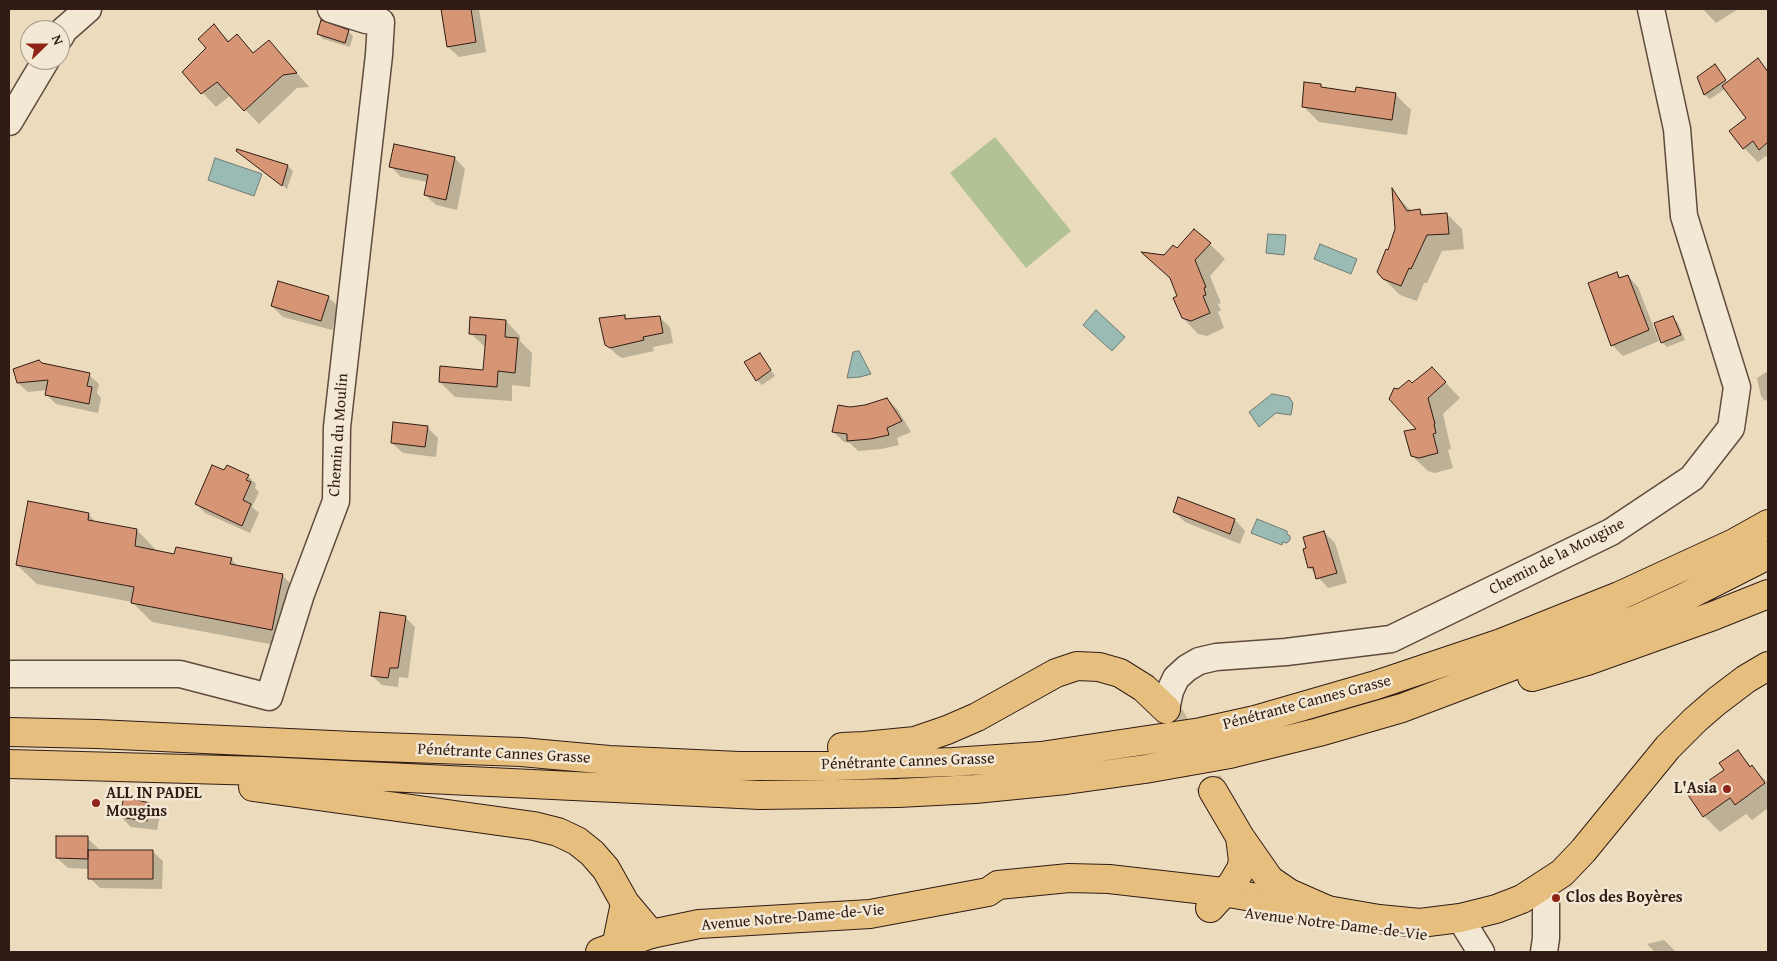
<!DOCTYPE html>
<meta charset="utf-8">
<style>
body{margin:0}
#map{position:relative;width:1777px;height:961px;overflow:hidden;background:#ecdcbd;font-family:"Gentium Book Plus",serif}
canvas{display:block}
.frame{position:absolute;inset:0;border:10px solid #311c15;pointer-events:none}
.north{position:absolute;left:20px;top:20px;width:50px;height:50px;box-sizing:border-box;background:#f3e8d4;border:1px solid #a59688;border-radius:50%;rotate:68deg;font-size:14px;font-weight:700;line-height:20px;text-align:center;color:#311c15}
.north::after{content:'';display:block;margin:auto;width:18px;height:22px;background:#8f2418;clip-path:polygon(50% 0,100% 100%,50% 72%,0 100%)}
</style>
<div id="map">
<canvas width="1777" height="961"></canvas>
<div class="frame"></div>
<div class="north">N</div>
</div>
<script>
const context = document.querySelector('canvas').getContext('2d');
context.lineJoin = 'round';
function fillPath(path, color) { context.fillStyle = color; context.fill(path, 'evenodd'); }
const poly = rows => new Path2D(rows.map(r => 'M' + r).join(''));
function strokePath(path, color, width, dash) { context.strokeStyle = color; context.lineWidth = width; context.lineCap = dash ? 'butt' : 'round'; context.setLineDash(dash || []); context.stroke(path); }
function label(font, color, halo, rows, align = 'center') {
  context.font = font + ' "Gentium Book Plus",serif'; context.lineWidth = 5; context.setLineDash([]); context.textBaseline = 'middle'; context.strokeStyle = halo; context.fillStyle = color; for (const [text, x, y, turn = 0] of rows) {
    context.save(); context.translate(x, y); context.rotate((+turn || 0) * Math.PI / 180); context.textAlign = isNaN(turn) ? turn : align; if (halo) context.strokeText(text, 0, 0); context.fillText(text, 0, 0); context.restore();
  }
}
const green = poly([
 [995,137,1071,231,1026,268,950,173]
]);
const water = poly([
 [215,158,262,174,254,196,208,180,215,158],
 [1268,234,1286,235,1284,255,1266,253,1268,234],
 [1320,244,1357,259,1351,274,1314,259,1320,244],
 [1096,310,1125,337,1112,351,1083,325,1096,310],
 [859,351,871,374,860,377,847,378,853,352,859,351],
 [1272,394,1289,397,1293,403,1291,415,1276,413,1259,427,1249,412,1272,394],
 [1257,519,1287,531,1287,534,1290,536,1290,540,1287,543,1283,542,1282,545,1251,533,1257,519]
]);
const shadow = poly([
 [442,9,479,9,486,52,459,57,448,47],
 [1703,9,1738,9,1716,23],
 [214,26,230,42,237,36,254,54,282,56,309,87,297,88,259,124,231,95,216,107,183,72,208,48],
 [348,31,353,36,350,47,323,39,318,34],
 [1758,60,1768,70,1768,158,1766,156,1758,162,1744,148,1748,118,1725,89,1710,99,1705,95,1699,78,1715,66,1728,83],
 [1321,86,1324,89,1356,94,1395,94,1411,110,1407,135,1319,122,1303,106],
 [395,145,455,158,465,169,457,210,436,205,425,195,428,182,401,177,391,167],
 [238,151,288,166,293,171,287,189],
 [1393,192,1411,211,1420,211,1425,216,1447,214,1462,229,1464,249,1442,251,1427,283,1424,283,1417,301,1400,295,1384,279,1389,251,1396,230],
 [1210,244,1225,259,1210,276,1221,303,1218,304,1221,310,1218,312,1224,328,1207,336,1198,334,1183,318,1178,297,1164,256,1177,250],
 [1617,274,1622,279,1628,276,1638,287,1659,341,1623,356,1612,345],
 [328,297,339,307,332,330,283,317,272,306],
 [624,316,628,320,659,317,670,327,673,343,653,347,654,351,622,358,617,355,606,344],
 [1673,318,1678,323,1685,340,1667,347,1662,342],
 [506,321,520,336,520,341,532,353,530,387,512,385,512,401,455,397,440,382,484,371,486,348,470,333],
 [760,354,775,376,762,385,757,380],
 [42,364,89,375,99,384,97,393,101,398,98,413,56,404,46,394,47,390,28,392,18,383],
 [1432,368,1460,398,1443,414,1451,449,1448,450,1453,468,1435,473,1428,471,1412,456,1418,429,1398,390,1412,385],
 [1768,371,1768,399,1765,401,1761,396,1757,378],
 [887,399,898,410,911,432,897,438,899,445,881,449,858,451,850,443,844,442,833,432,850,408,865,407],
 [427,427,438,438,436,457,403,453,392,443],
 [225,472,248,476,256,484,255,488,259,492,252,507,259,513,250,533,205,513,196,504],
 [1179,498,1235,520,1245,531,1240,544,1185,522,1174,512],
 [88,514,97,523,137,530,156,550,156,552,175,555,231,559,239,567,282,575,302,595,291,648,152,622,132,602,37,584,17,565],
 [1324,532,1335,543,1347,583,1328,588,1309,567],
 [405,617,415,627,408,678,399,677,398,687,382,685,372,676],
 [1737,752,1768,783,1768,808,1752,820,1746,814,1720,832,1704,816,1726,770],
 [149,804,160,815,157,830,131,827,120,816],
 [87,838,98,848,98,851,153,852,163,861,162,889,100,888,90,878,90,869,68,868,57,858],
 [1664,940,1676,952,1645,952,1654,951,1647,944]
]);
const building = poly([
 [441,9,471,9,476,42,447,47,441,9],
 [321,20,349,30,345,43,317,34,321,20],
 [214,24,228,42,237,34,253,53,269,40,297,73,283,75,244,111,217,82,201,94,182,72,206,48,198,39,214,24],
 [1758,58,1768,72,1768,142,1759,150,1753,141,1743,149,1729,131,1746,118,1722,86,1758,58],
 [1715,64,1726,80,1704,95,1697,77,1715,64],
 [1304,82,1321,84,1321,87,1355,92,1356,87,1396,93,1392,120,1302,107,1304,82],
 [394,144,455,157,446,200,424,195,428,175,389,167,394,144],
 [237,149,288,165,282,186,236,151,237,149],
 [1392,188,1407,211,1420,209,1421,215,1447,213,1449,234,1427,235,1411,269,1409,268,1401,286,1383,279,1377,272,1386,249,1388,250,1395,229,1392,188],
 [1194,229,1211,243,1195,260,1206,287,1204,288,1206,295,1203,296,1210,313,1191,321,1182,318,1173,298,1177,296,1170,278,1141,252,1164,255,1173,245,1177,248,1194,229],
 [1617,272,1619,278,1628,275,1649,330,1611,346,1588,283,1617,272],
 [278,281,329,296,321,321,271,306,278,281],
 [625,315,625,319,660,316,663,333,643,337,644,340,610,348,605,345,599,318,625,315],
 [1673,316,1681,335,1661,343,1654,323,1673,316],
 [470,317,506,320,505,337,518,338,515,373,498,371,497,387,439,382,440,366,483,370,486,335,469,334,470,317],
 [760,353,771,370,756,381,744,362,760,353],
 [39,360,42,363,90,373,87,386,92,387,89,404,45,395,48,380,17,383,13,369,39,360],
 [1432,367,1446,382,1428,398,1435,424,1434,424,1436,433,1433,434,1438,453,1419,458,1411,456,1404,431,1416,429,1389,399,1394,388,1398,389,1409,380,1412,383,1432,367],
 [887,398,902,421,887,428,889,435,870,439,847,441,847,434,832,432,838,405,850,407,865,405,887,398],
 [393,422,428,426,425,447,391,443,393,422],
 [212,465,224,470,227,465,249,475,246,480,251,482,243,500,251,504,242,526,195,504,212,465],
 [1178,497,1235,519,1230,534,1173,512,1178,497],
 [28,501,89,513,88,520,137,529,135,546,174,554,176,547,232,558,230,564,283,574,272,630,131,603,134,587,16,565,28,501],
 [1324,531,1337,573,1316,579,1313,567,1308,568,1303,549,1306,548,1303,537,1324,531],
 [380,612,406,616,398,668,390,668,388,678,371,676,380,612],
 [1738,750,1750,767,1752,765,1765,783,1735,805,1730,798,1703,817,1688,795,1724,770,1719,763,1738,750],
 [124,797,150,803,147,821,119,817,124,797],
 [56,836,88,836,88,859,56,858,56,836],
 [88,850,153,850,153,879,88,879,88,850]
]);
const highwayTunnel = poly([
 [1166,709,1213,791]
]);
const minor = poly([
 [60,37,64,30,88,9],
 [9,122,46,60],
 [9,674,180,674,269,697,301,594,336,501,337,427,379,55,381,22,366,20,331,9],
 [1166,709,1170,691,1176,678,1187,668,1199,661,1216,657,1286,652,1391,639,1611,532,1692,478,1731,428,1737,387,1684,216,1677,129,1651,9],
 [1543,886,1546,905,1546,938,1544,952],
 [1460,918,1481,952]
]);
const major = poly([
 [600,952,651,934,699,924,870,914,988,892,998,885,1069,878,1109,879,1223,892,1379,919,1420,923,1460,918,1496,909,1522,899,1562,873,1583,851,1668,747,1695,720,1717,701,1746,679,1768,666]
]);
const highway = poly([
 [1532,677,1587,661,1713,616,1768,594],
 [9,732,97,734,353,746,521,752,609,760,739,766,831,766,953,762,1041,756,1201,732,1255,720,1376,685,1501,643,1619,596,1734,543,1768,524],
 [842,747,864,746,915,741,947,730,977,717,1056,673,1077,666,1099,667,1120,673,1144,688,1166,709],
 [9,764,262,771,760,795,898,793,975,789,1066,780,1145,769,1230,754,1319,732,1402,708,1637,619,1683,598,1768,555],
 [253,787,534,826,558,832,577,841,592,853,606,869,625,903,651,934],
 [1213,791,1240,837,1270,880,1289,893,1330,911],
 [1210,908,1232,884,1241,869,1243,861,1240,837],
 [616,947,625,903]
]);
const markers = [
 [1727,789,5,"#8f2418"],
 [96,803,5,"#8f2418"],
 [1556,898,5,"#8f2418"]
];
const streetNames = [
 ["Chemin du Moulin",339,435,-86],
 ["Chemin de la Mougine",1557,557,-27],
 ["Pénétrante Cannes Grasse",1307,703,-15],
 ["Pénétrante Cannes Grasse",504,754,3],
 ["Pénétrante Cannes Grasse",908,762,-2],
 ["Avenue Notre-Dame-de-Vie",793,918,-5],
 ["Avenue Notre-Dame-de-Vie",1336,925,7]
];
const poiNames = [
 ["L'Asia",1717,789,"right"],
 ["ALL IN PADEL",106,794],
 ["Mougins",106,812],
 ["Clos des Boyères",1566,898]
];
fillPath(green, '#b3c294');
fillPath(water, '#99bbb3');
strokePath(water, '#6f7b74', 1);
fillPath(shadow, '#0003');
fillPath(building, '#d69574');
strokePath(building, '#311c15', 1);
strokePath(highwayTunnel, '#c7b69b', 28, [28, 14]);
strokePath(minor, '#604c3f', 29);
strokePath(major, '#311c15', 30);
strokePath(highway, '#311c15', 30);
strokePath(minor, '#f3e8d4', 26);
strokePath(major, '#e6be7e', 28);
strokePath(highway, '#e6be7e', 28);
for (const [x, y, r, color] of markers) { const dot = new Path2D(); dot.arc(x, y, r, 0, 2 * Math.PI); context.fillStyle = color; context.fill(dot); strokePath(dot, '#f3e8d4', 2); }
label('16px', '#311c15', '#f3e8d4', streetNames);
label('bold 16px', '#311c15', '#f3e8d4', poiNames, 'left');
</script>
